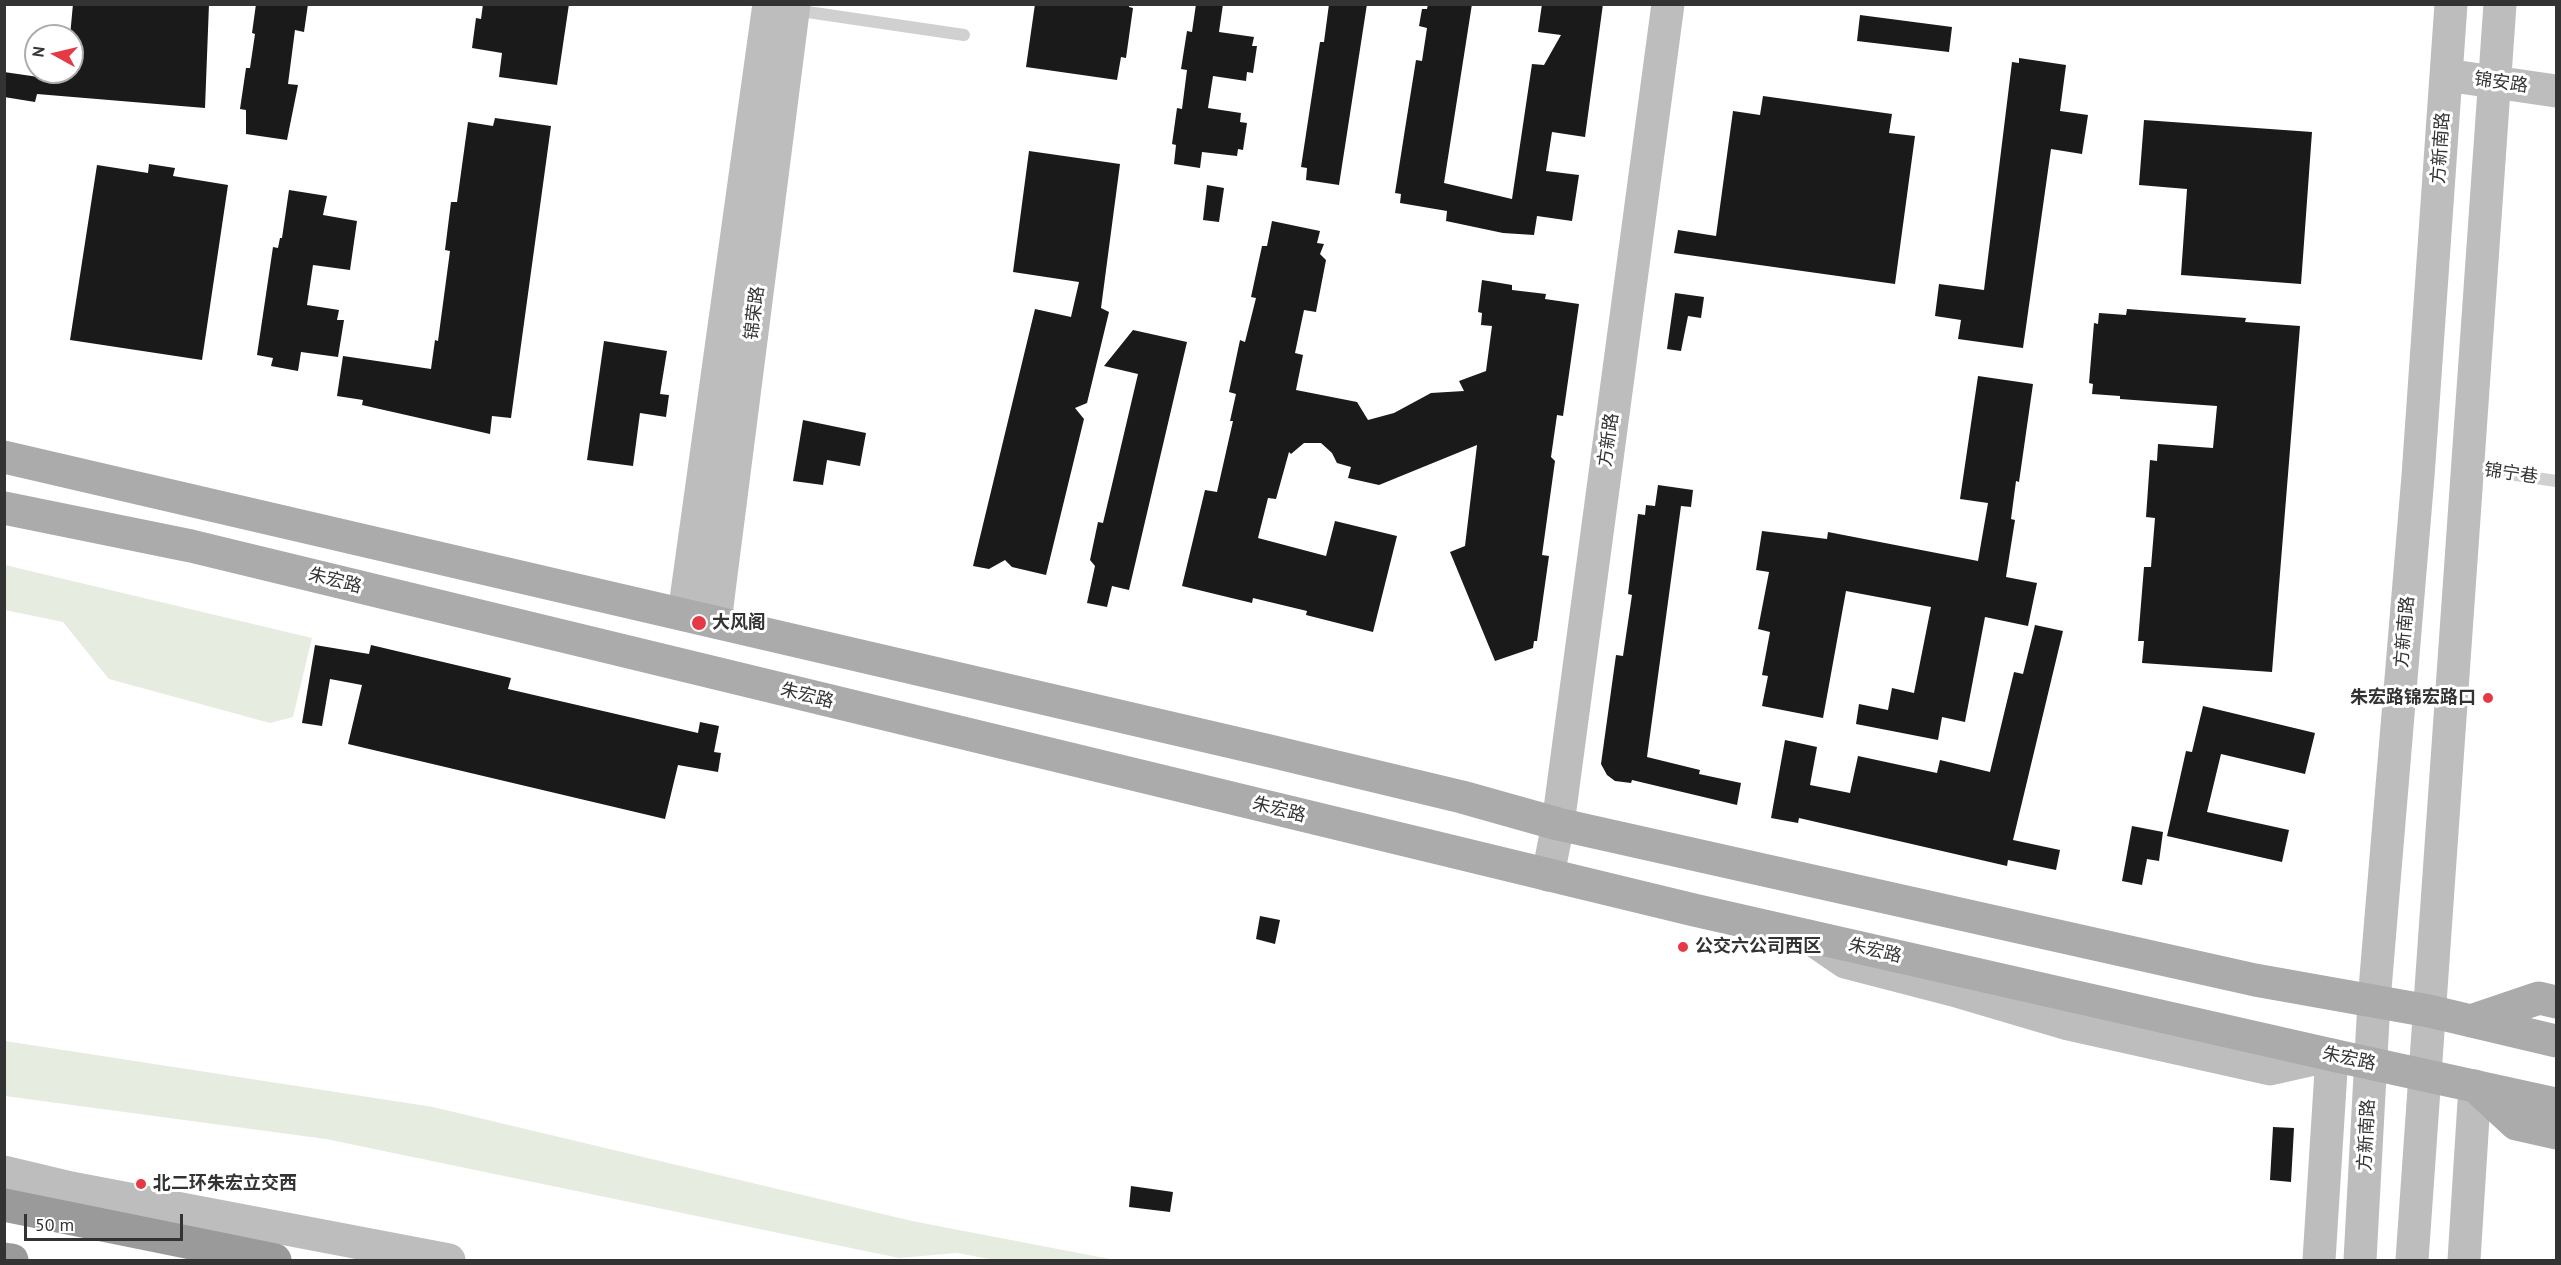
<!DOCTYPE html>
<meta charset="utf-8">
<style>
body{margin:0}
#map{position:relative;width:2561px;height:1265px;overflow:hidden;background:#fff;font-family:"PT Sans",sans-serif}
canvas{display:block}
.frame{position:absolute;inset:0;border:6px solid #333;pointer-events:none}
.north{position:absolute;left:24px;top:24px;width:60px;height:60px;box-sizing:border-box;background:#fff;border:2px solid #adadad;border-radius:50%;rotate:278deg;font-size:16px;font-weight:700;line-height:24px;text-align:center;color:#333}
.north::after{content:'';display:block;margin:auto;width:21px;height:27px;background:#e63946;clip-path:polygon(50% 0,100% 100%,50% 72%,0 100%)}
.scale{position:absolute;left:24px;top:1214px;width:159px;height:27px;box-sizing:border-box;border:3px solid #333;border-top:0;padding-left:8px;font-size:18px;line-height:21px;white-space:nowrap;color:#333;-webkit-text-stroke:4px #fff;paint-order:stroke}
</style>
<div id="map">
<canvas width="2561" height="1265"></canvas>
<div class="frame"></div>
<div class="north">N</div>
<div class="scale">50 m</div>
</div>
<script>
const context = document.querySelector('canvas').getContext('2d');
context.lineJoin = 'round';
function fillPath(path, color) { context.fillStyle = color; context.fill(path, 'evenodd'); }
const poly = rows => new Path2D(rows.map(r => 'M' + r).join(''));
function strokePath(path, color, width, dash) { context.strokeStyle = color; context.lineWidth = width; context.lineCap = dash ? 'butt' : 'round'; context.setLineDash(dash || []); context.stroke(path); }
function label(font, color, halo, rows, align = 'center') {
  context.font = font + ' "PT Sans","Noto Sans SC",sans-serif'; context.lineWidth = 6; context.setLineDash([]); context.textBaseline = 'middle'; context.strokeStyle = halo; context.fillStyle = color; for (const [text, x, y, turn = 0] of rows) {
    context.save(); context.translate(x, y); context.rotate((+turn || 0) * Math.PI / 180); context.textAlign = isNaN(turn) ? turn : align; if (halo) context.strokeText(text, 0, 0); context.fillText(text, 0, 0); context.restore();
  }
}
const green = poly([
 [5,565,312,638,293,717,270,723,109,679,63,622,5,610],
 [5,1041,433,1107,912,1221,1115,1260,995,1260,957,1253,899,1258,326,1139,5,1096]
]);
const building = poly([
 [73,4,209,4,205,108,37,94,35,102,4,97,4,72,66,81,67,72,72,72,70,36],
 [256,4,308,4,304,32,295,30,288,84,298,85,287,140,246,134,246,110,240,109,246,68,250,68,255,34,252,33],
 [483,4,569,4,557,85,499,77,502,53,472,48,476,18,481,19],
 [1035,4,1129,4,1129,7,1133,8,1126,58,1121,57,1117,80,1026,67],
 [1196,4,1223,4,1219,32,1254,37,1252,46,1257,46,1253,73,1247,72,1246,81,1213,76,1208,108,1241,113,1240,122,1247,123,1243,150,1238,149,1237,156,1202,152,1200,168,1174,164,1176,145,1172,144,1177,108,1182,109,1187,70,1181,69,1187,31,1192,32],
 [1329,4,1367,4,1339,185,1306,180,1307,168,1301,167,1320,42,1324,42],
 [1428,4,1472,4,1444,183,1512,199,1532,64,1544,65,1561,35,1538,32,1542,4,1603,4,1585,137,1552,132,1546,171,1579,175,1572,221,1537,216,1534,235,1503,233,1446,221,1447,211,1400,203,1401,194,1395,193,1405,129,1416,60,1422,61,1427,28,1419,26,1422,9,1427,9],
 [1860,15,1952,27,1949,52,1857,41],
 [2019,58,2066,65,2060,111,2088,115,2082,154,2051,149,2023,348,1958,339,1961,320,1935,316,1939,284,1984,290,2012,62,2019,63],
 [1763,96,1892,114,1889,133,1915,136,1895,284,1674,253,1678,230,1716,236,1733,111,1760,115],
 [495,118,551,126,511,418,492,416,490,434,362,405,363,400,337,396,343,356,431,369,435,340,438,341,450,251,445,250,451,202,457,202,468,122,493,126],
 [2144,120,2312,132,2301,284,2181,275,2187,189,2139,185],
 [1029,151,1120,164,1101,308,1109,312,1087,403,1075,408,1084,419,1046,575,1012,567,1005,560,989,569,973,566,1035,309,1071,317,1079,282,1013,272],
 [149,164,175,168,173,176,228,185,202,360,70,340,97,165,148,173],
 [1207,185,1224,188,1219,222,1203,220],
 [289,190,327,196,323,215,357,221,350,270,313,265,307,305,339,310,337,320,344,320,338,357,301,352,298,371,271,366,273,358,257,355,273,247,278,248,280,238,282,238],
 [1272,221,1320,231,1317,243,1324,244,1320,254,1326,260,1316,312,1304,310,1295,353,1303,355,1296,390,1357,402,1368,420,1394,413,1431,393,1464,391,1459,381,1486,371,1492,326,1481,325,1482,313,1478,312,1482,280,1512,285,1512,290,1546,294,1545,299,1579,304,1563,416,1557,415,1551,457,1555,461,1542,555,1549,556,1537,641,1534,641,1533,648,1495,661,1450,552,1465,546,1477,445,1379,485,1348,478,1351,467,1337,463,1332,453,1321,443,1304,443,1291,454,1289,452,1276,499,1268,498,1258,538,1326,556,1335,521,1397,536,1373,632,1306,615,1307,611,1253,598,1252,603,1182,586,1205,490,1217,492,1233,421,1230,421,1236,394,1229,392,1240,340,1245,342,1256,298,1251,297,1262,246,1267,246],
 [1675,293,1704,297,1701,318,1688,316,1681,351,1667,349],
 [2127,309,2246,318,2245,322,2300,326,2272,672,2142,663,2144,641,2138,641,2144,567,2151,567,2155,518,2146,517,2150,460,2157,461,2158,444,2213,448,2217,406,2120,399,2120,396,2092,394,2093,384,2089,383,2094,323,2098,324,2099,313,2126,315],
 [1133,330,1187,342,1129,590,1112,586,1107,607,1087,603,1095,566,1090,560,1098,522,1103,523,1138,374,1104,366],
 [604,341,667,351,660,394,669,395,666,417,640,413,633,466,587,460],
 [1978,376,2033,384,2019,482,2016,481,2011,519,2015,520,2006,577,2037,583,2028,626,1985,617,1965,722,1942,717,1938,740,1856,724,1859,704,1888,710,1892,688,1914,693,1931,607,1846,591,1823,718,1762,706,1768,676,1762,675,1770,632,1758,629,1769,572,1756,570,1762,531,1827,539,1828,532,1978,561,1988,503,1960,499],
 [803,420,866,433,860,466,827,460,823,485,793,481],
 [1658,485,1693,490,1691,507,1681,506,1647,757,1700,770,1699,774,1741,783,1737,805,1632,780,1631,783,1615,781,1607,775,1601,764,1616,655,1623,656,1632,595,1628,594,1638,514,1645,515,1646,505,1655,506],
 [2035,625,2063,631,2013,840,2060,850,2056,870,2008,860,2007,866,1799,818,1798,823,1771,818,1785,740,1817,747,1810,785,1850,793,1858,756,1937,773,1940,760,1990,772,2014,672,2023,674],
 [315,645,369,654,371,645,511,678,508,689,698,733,700,722,719,726,714,752,721,753,718,772,678,765,665,819,348,744,362,685,330,679,322,726,302,723],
 [2203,706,2315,733,2305,774,2221,754,2207,812,2289,830,2282,862,2167,836,2186,751,2192,752],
 [2132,826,2163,832,2159,861,2147,859,2142,885,2122,881],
 [1260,916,1280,920,1275,944,1256,939],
 [2273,1127,2294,1128,2291,1182,2270,1180],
 [1131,1186,1173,1192,1170,1212,1129,1207]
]);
const lane = poly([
 [794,10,964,35],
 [2469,468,2556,481]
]);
const secondary = poly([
 [2446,75,2556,91],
 [684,614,769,4],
 [715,622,794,4],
 [1548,875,1558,824,1668,4],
 [1807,936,1845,962,1953,990,2068,1024,2270,1069,2332,1055,2319,1260],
 [4,1172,71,1188,449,1260],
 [2360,1260,2374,1001,2418,476,2451,4],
 [2412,1260,2500,4],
 [2464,1260,2475,1086]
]);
const primary = poly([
 [4,457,1270,751,1462,797,1558,824,2255,980,2429,1011,2556,1041],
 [4,508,191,546,1694,910,2332,1055,2556,1104],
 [2471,1021,2539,998,2556,1002],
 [2476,1087,2516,1124,2556,1133]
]);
const highway = poly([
 [4,1205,275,1260],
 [4,1259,12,1260]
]);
const markers = [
 [699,623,8,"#e63946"],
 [2488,698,6,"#e63946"],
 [1683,947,6,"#e63946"],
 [141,1184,6,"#e63946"]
];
const streetNames = [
 ["锦安路",2501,83,8],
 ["方新南路",2441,148,-86],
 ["锦荣路",755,313,-83],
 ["方新路",1609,440,-82],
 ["锦宁巷",2511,474,8],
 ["朱宏路",335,581,14],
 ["方新南路",2405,632,-85],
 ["朱宏路",807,696,14],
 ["朱宏路",1279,810,14],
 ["朱宏路",1875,951,13],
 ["朱宏路",2349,1059,12],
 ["方新南路",2367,1135,-87]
];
const poiNames = [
 ["大风阁",712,623],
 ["朱宏路锦宏路口",2476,698,"right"],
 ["公交六公司西区",1695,947],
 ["北二环朱宏立交西",153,1184]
];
fillPath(green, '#e6ecdf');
fillPath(building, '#1a1a1a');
strokePath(lane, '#d0d0d0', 12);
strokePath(secondary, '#bdbdbd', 33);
strokePath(primary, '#ababab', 33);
strokePath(highway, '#9a9a9a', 33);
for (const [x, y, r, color] of markers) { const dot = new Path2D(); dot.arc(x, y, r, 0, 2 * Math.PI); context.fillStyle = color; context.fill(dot); strokePath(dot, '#fff', 2); }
label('18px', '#333', '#fff', streetNames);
label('bold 18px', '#333', '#fff', poiNames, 'left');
</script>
